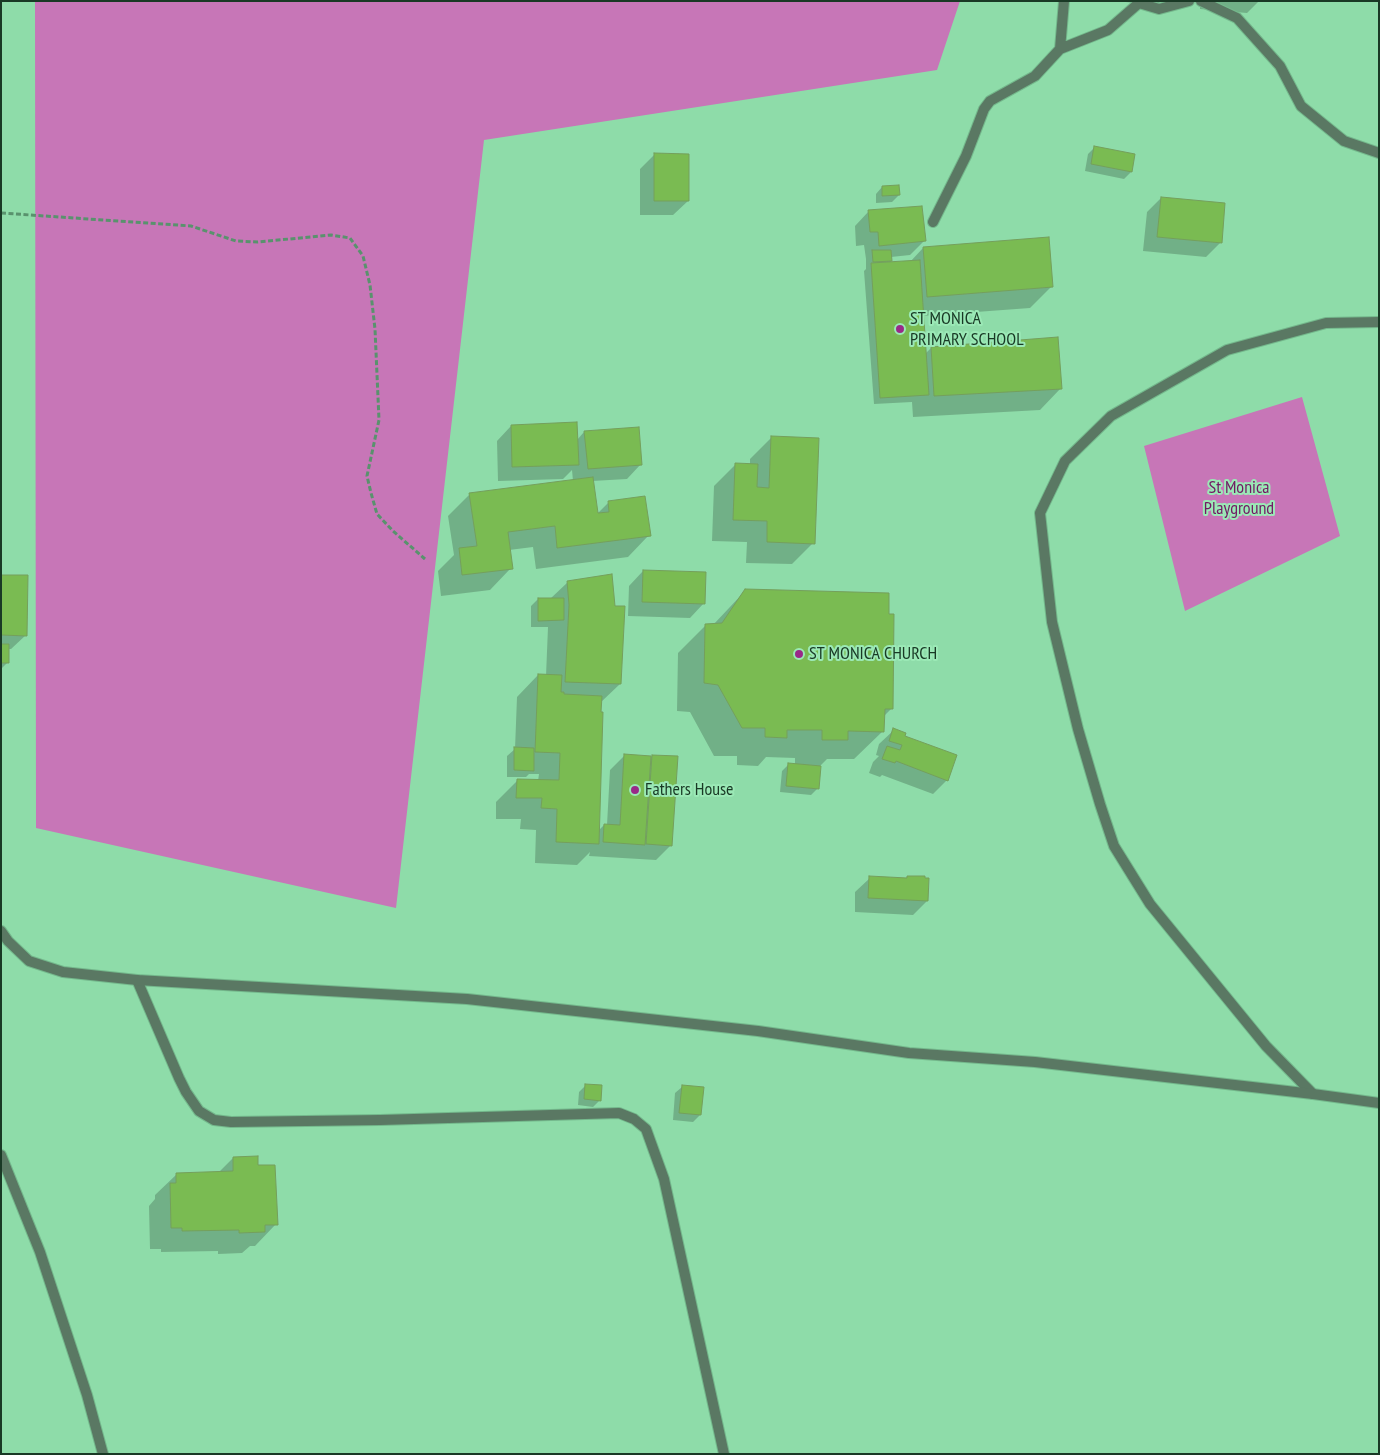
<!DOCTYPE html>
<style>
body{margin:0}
#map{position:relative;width:1380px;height:1455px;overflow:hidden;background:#8edca9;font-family:"PT Sans Narrow",sans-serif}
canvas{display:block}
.frame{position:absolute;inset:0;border:2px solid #193925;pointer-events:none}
</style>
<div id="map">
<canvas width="1380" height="1455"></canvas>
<div class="frame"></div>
</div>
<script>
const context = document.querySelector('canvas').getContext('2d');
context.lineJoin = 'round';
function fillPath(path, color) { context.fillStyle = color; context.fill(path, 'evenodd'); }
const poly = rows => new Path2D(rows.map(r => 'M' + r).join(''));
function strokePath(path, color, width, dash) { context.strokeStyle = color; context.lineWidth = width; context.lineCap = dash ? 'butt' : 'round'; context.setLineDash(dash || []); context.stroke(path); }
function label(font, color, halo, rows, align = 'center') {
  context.font = font + ' "PT Sans Narrow",sans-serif'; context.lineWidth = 4; context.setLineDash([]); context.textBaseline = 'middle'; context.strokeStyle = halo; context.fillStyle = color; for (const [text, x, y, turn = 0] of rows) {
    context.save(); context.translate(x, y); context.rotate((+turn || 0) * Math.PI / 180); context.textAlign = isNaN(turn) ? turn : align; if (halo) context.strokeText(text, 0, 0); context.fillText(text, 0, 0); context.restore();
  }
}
const green = poly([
 [35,1,960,1,937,70,484,140,396,908,36,828],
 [1302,397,1340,536,1185,611,1144,446]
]);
const shadow = poly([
 [1115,1,1161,1,1157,5],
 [1200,1,1259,1,1247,13,1200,9],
 [1095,147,1131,172,1124,179,1085,171,1088,154],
 [654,155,688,201,673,215,640,215,640,169],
 [882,187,899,195,892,202,876,203,876,194],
 [1161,198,1221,242,1206,257,1143,251,1147,212],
 [869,211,924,241,910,255,891,257,891,263,910,262,923,248,1052,286,1030,308,922,316,925,354,931,348,1061,388,1040,410,913,417,912,402,874,404,864,271,866,269,866,259,864,245,856,246,855,226],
 [511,426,577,440,584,432,641,464,627,479,592,481,597,514,608,503,649,535,628,557,536,569,533,547,509,550,511,568,490,590,441,596,438,571,454,555,448,516,470,494,573,481,572,470,563,479,498,481,497,441],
 [771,438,813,543,792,564,746,563,747,542,712,541,714,486,736,464,750,465,750,459],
 [643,571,704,603,690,618,628,616,629,586],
 [1,576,26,635,11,649,8,649,8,662,1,669],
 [568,582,620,684,600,703,598,831,604,825,607,825,610,770,625,755,676,758,671,845,656,860,589,856,590,852,577,865,535,863,536,830,520,829,521,819,496,819,496,802,518,780,538,781,539,774,529,774,526,777,507,777,507,756,515,749,517,697,538,675,546,676,548,627,531,627,531,606,538,599,550,599],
 [745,591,892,708,883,717,883,731,854,759,827,759,820,766,818,788,811,795,780,792,782,771,789,764,795,764,795,758,766,757,758,766,737,765,737,756,714,756,690,712,677,711,678,653,706,625,713,625],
 [894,730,903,736,947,780,933,794,882,775,880,777,869,773,873,762,879,756,876,755,879,744],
 [907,877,927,901,913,915,855,912,855,892,870,878,905,879],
 [586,1085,600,1100,593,1107,578,1105,579,1092],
 [682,1087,700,1115,693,1122,673,1120,675,1093],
 [233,1158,257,1166,276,1224,255,1246,250,1246,242,1253,218,1254,218,1251,161,1252,161,1249,150,1249,149,1206,155,1199,155,1195,177,1174,219,1172]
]);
const building = poly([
 [1094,146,1135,154,1132,172,1091,164,1094,146],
 [654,153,689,154,689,201,654,201,654,153],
 [899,185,900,195,882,196,882,186,899,185],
 [1161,197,1225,203,1222,243,1157,237,1161,197],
 [922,206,926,241,879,246,878,232,870,232,868,210,922,206],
 [1049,237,1053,287,927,297,923,247,1049,237],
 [872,250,891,250,892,261,873,262,872,250],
 [920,260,929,395,880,398,871,263,920,260],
 [1058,337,1062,389,934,396,931,347,1058,337],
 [577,422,579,465,512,467,511,425,577,422],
 [639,427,642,465,588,469,584,431,639,427],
 [771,436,819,438,815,544,767,542,767,521,733,520,735,463,758,464,757,487,769,488,771,436],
 [593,477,598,513,609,512,608,501,645,496,651,536,557,548,555,526,508,532,513,569,462,575,459,548,477,546,469,493,593,477],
 [643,570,706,572,705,604,642,602,643,570],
 [612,574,615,606,625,606,621,684,565,682,569,605,567,581,612,574],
 [1,575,28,575,27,636,1,635,1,575],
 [745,589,889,593,889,614,894,614,893,709,885,709,884,732,848,731,848,740,822,740,822,730,787,730,787,738,765,737,765,728,742,728,718,685,704,683,705,624,722,623,745,589],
 [538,598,564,598,564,620,538,621,538,598],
 [1,644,9,644,9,663,1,663,1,644],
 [538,674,562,675,561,692,564,692,564,694,602,696,601,712,603,712,599,844,556,842,557,809,541,808,542,798,516,798,517,779,559,780,560,753,535,752,538,674],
 [893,728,906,733,905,736,957,755,948,781,896,761,895,763,882,759,887,746,900,750,902,745,889,741,893,728],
 [514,747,534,748,534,771,514,770,514,747],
 [624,754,651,756,645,845,603,842,604,824,620,825,624,754],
 [652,755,678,756,672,846,646,844,652,755],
 [788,763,821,766,819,789,786,786,788,763],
 [869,876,907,878,907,876,925,876,925,878,929,878,928,901,868,898,869,876],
 [585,1084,602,1085,601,1101,584,1099,585,1084],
 [682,1085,704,1087,701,1115,679,1113,682,1085],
 [258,1156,258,1165,275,1165,278,1225,265,1225,265,1232,239,1233,239,1230,182,1231,182,1228,171,1228,170,1183,176,1183,176,1173,233,1171,233,1157,258,1156]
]);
const path = poly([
 [1,213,191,226,236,241,258,242,331,235,350,238,363,256,370,285,375,329,379,420,367,476,371,493,377,514,393,531,425,559]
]);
const service = poly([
 [1201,1,1237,18,1280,66,1301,106,1344,141,1379,153],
 [1060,49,1108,30,1139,3,1159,9,1189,1],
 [933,222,966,156,984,109,990,101,1035,76,1060,49,1064,1],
 [137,980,179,1078,186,1092,199,1111,214,1120,231,1122,380,1120,619,1113,634,1119,646,1129,664,1179,724,1454],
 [1313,1094,1266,1046,1150,904,1114,846,1100,804,1078,729,1052,622,1040,513,1065,461,1111,416,1227,350,1326,323,1379,322]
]);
const minor = poly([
 [1,931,8,941,29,961,63,972,137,980,467,999,758,1031,909,1053,1035,1062,1313,1094,1379,1103],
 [1,1155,40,1252,87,1395,103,1454]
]);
const markers = [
 [900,329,5,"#992988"],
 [799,654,5,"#992988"],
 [635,790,5,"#992988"]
];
const poiNames = [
 ["ST MONICA",910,319],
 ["PRIMARY SCHOOL",910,340],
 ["ST MONICA CHURCH",809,654],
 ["Fathers House",645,790]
];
const parkNames = [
 ["St Monica",1239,488],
 ["Playground",1239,509]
];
fillPath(green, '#c776b7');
fillPath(shadow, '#0003');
fillPath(building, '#7abb52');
strokePath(building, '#749f5c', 1);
strokePath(service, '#74b88c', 12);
strokePath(minor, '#74b88c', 12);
strokePath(path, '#59926d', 3, [5, 2.5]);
strokePath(service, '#5a7863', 10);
strokePath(minor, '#5a7863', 10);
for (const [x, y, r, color] of markers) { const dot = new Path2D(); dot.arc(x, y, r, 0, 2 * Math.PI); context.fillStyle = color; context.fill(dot); strokePath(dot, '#9be9b6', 2); }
label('18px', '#193925', '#9be9b6', poiNames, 'left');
label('18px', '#711963', '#9be9b6', parkNames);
</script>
